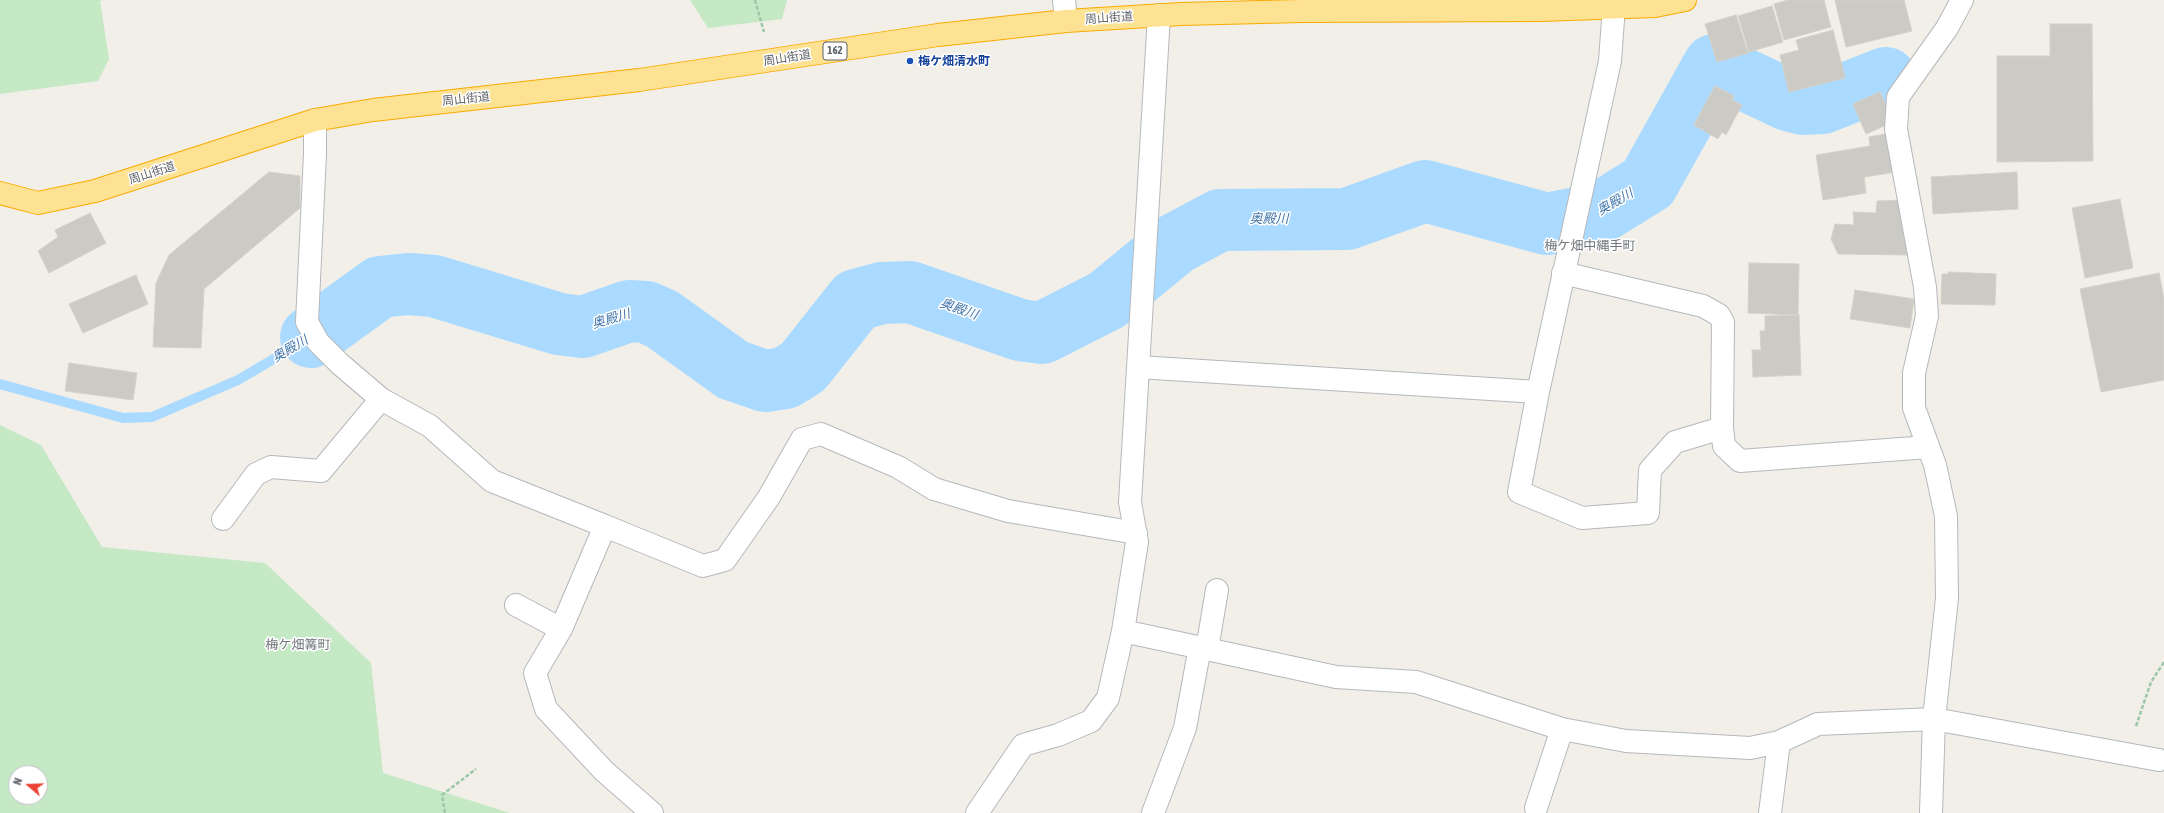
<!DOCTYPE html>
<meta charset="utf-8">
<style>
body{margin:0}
#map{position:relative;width:2164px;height:813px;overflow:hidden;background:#f1efe8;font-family:"Asap Condensed",sans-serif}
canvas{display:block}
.north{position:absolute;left:8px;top:765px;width:40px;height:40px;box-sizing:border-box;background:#fff;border:1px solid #bfc1c3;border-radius:50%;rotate:289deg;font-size:11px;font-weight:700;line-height:16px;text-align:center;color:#5f6368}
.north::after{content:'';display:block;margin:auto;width:14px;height:18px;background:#ea4335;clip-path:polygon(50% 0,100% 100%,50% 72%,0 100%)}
</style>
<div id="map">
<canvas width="2164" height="813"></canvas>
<div class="north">N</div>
</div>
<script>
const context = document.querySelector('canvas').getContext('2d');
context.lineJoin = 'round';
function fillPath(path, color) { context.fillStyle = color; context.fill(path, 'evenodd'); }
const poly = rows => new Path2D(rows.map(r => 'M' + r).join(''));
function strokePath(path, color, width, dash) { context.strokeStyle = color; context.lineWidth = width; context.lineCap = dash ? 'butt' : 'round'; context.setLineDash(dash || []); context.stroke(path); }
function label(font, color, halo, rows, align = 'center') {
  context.font = font + ' "Asap Condensed","Noto Sans JP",sans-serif'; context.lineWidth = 3; context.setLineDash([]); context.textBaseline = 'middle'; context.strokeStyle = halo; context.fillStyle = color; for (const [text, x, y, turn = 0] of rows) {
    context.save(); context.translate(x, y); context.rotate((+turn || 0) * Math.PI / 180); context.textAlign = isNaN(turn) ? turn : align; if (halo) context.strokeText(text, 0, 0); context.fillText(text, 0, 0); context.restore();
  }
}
const green = poly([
 [0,0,104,0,100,1,109,59,98,81,0,94],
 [690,0,787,0,782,19,708,28],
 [0,425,41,445,102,547,265,563,371,663,383,773,510,813,0,813],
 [16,773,40,773,40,797,16,797]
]);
const stream = poly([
 [0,384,123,418,152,417,238,380,311,337]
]);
const river = poly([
 [311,337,380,287,408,284,434,286,559,324,583,327,629,311,646,312,662,319,733,370,765,381,785,378,803,367,856,300,882,293,910,292,1020,330,1042,333,1107,300,1175,244,1220,220,1347,219,1425,191,1547,224,1598,214,1648,183,1714,65,1788,100,1803,104,1822,103,1886,78]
]);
const building = poly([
 [1788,0,1824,0,1831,27,1784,40,1774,4,1788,0],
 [1835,0,1904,0,1912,31,1846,47,1835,0],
 [1772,6,1783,42,1749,52,1738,16,1772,6],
 [1736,15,1748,53,1717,62,1705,24,1736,15],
 [2050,24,2092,24,2093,161,1997,162,1997,56,2050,56,2050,24],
 [1833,30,1845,78,1789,92,1780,55,1799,50,1796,40,1833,30],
 [1715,86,1734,96,1732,100,1742,105,1726,135,1722,132,1718,139,1694,125,1715,86],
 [1880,92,1893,122,1866,134,1853,104,1880,92],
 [1890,133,1896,172,1864,177,1866,193,1823,200,1816,155,1870,146,1869,137,1890,133],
 [269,172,300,176,300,208,204,289,201,348,153,347,156,283,169,255,269,172],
 [2017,172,2018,209,1933,214,1931,177,2017,172],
 [2120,199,2133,268,2085,278,2072,208,2120,199],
 [1904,200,1908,212,1907,255,1838,254,1831,239,1835,224,1854,225,1853,212,1876,213,1877,201,1904,200],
 [90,213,106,243,49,273,38,251,58,237,55,230,90,213],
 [1749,263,1799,264,1798,315,1748,313,1749,263],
 [1948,272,1996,274,1995,305,1941,304,1942,274,1948,274,1948,272],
 [2159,273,2164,299,2164,380,2101,392,2080,289,2159,273],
 [136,275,148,304,83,333,69,304,136,275],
 [1855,290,1914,299,1910,328,1850,319,1855,290],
 [1799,315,1801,375,1753,377,1752,350,1761,350,1760,331,1765,331,1765,316,1799,315],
 [69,363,137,373,133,400,65,391,69,363]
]);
const path = poly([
 [755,0,764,32],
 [2136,726,2151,682,2164,662],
 [445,813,442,795,476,769]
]);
const minor = poly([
 [1064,0,1066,21],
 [315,120,315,154,307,322,318,342,340,364,381,399,430,426,492,481,605,526,561,629,535,673,546,709,604,771,652,813],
 [1138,367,1538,392,1610,61,1614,6],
 [1538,392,1519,492,1582,518,1648,513,1650,470,1675,442,1722,428,1723,322,1719,315,1703,306,1563,273],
 [1722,428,1724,446,1740,461,1928,447],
 [223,519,256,474,271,467,321,471,381,399],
 [605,526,703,566,725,560,769,497,802,439,821,434,898,467,934,489,1008,511,1136,533],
 [516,605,561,629],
 [1123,631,1336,677,1416,682,1562,729,1626,741,1750,748,1779,742,1818,724,1934,719,2159,760],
 [1207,649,1217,590],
 [1536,808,1562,729],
 [977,813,1023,745,1058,735,1091,721,1108,698,1123,631,1137,542,1130,502,1159,15],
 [1153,813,1185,728,1200,647],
 [1770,813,1779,742],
 [1931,813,1934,719,1947,598,1946,516,1935,465,1914,408,1914,373,1927,316,1925,287,1896,129,1898,97,1947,28,1962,0]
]);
const highway = poly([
 [0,193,38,203,95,191,315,120,373,110,639,80,938,35,1066,21,1181,14,1302,11,1541,10,1655,6,1685,0]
]);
const markers = [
 [910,61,4,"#1a4fb4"]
];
const shields = [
 [835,51,24]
];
const shieldNames = [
 ["162",835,51]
];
const streetNames = [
 ["周山街道",1109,18,-4],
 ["周山街道",787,58,-9],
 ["周山街道",466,99,-6],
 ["周山街道",152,173,-18]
];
const transitNames = [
 ["梅ケ畑清水町",918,61]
];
const waterNames = [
 ["奥殿川",1615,202,-30],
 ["奥殿川",1269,219],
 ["奥殿川",959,309,19],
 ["奥殿川",611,319,-17],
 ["奥殿川",290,349,-31]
];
const neighbourhoodNames = [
 ["梅ケ畑中縄手町",1590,246],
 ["梅ケ畑篝町",298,645]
];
fillPath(green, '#c5e8c5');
strokePath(stream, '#aadaff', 10);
strokePath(river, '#aadaff', 62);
fillPath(building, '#cccac5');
strokePath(building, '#d6d1c6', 1);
strokePath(minor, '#b5b8bc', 24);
strokePath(highway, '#f9ab00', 24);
strokePath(path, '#9cc7a9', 2.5, [4, 2]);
strokePath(minor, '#fff', 22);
strokePath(highway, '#fde293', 22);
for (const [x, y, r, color] of markers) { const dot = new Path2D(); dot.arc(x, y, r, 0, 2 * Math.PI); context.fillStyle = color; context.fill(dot); strokePath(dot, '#fff', 1.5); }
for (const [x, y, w] of shields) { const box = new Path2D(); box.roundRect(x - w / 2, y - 9, w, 18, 3); context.fillStyle = '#fff'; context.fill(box); strokePath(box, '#5f6368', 1); }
label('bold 11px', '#5f6368', null, shieldNames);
label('12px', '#5f6368', '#fff', streetNames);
label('bold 12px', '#164399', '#fff', transitNames, 'left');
label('italic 13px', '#4174aa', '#fff', waterNames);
label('13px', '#70757a', '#fff', neighbourhoodNames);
</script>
